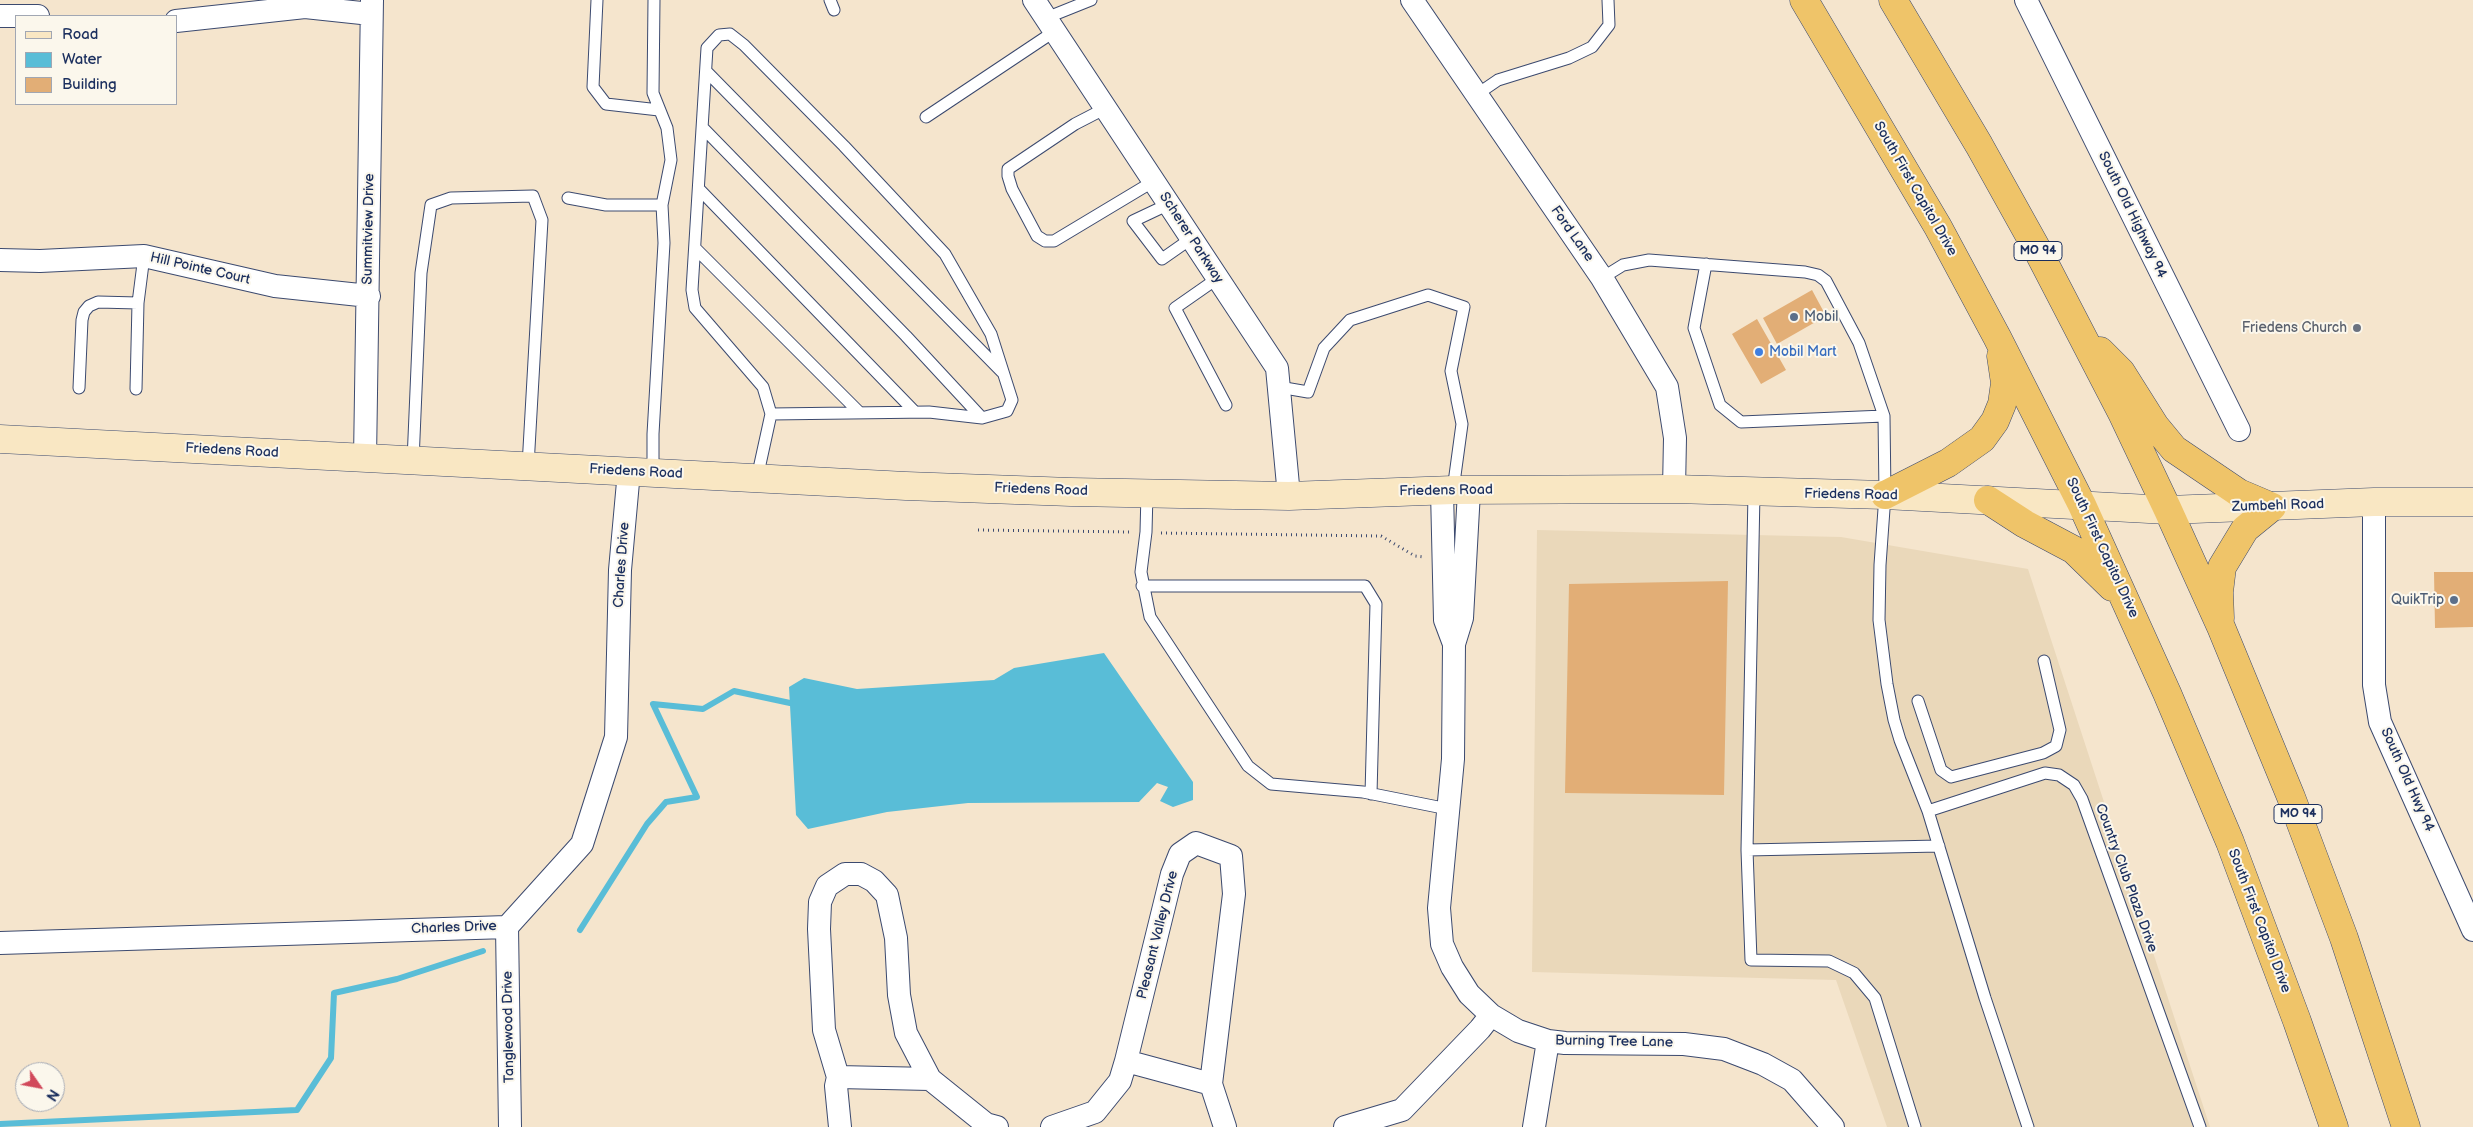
<!DOCTYPE html>
<style>
body{margin:0}
#map{position:relative;width:2473px;height:1127px;overflow:hidden;background:#f5e5cd;font-family:"Balsamiq Sans",sans-serif}
canvas{display:block}
.legend{position:absolute;left:15px;top:15px;width:162px;height:90px;box-sizing:border-box;background:#fbf7ec;border:1px solid #a1a7b3;margin:0;padding:6px 9px;list-style:none;font-size:15px;color:#1b2f5e}
.legend li{display:flex;align-items:center;gap:10px;height:25px}
.legend b{width:25px;border:1px solid #a1a7b3}
.north{position:absolute;left:15px;top:1062px;width:50px;height:50px;box-sizing:border-box;background:#fbf7ec;border:1px solid #a1a7b3;border-radius:50%;rotate:123deg;font-size:14px;font-weight:700;line-height:20px;text-align:center;color:#1b2f5e}
.north::after{content:'';display:block;margin:auto;width:18px;height:22px;background:#d1495b;clip-path:polygon(50% 0,100% 100%,50% 72%,0 100%)}
</style>
<div id="map">
<canvas width="2473" height="1127"></canvas>
<ul class="legend">
<li><b style="height:6px;background:#f9e7c3"></b>Road</li>
<li><b style="height:14px;background:#59bdd7"></b>Water</li>
<li><b style="height:14px;background:#e2ae76"></b>Building</li>
</ul>
<div class="north">N</div>
</div>
<script>
const context = document.querySelector('canvas').getContext('2d');
context.lineJoin = 'round';
function fillPath(path, color) { context.fillStyle = color; context.fill(path, 'evenodd'); }
const poly = rows => new Path2D(rows.map(r => 'M' + r).join(''));
function strokePath(path, color, width, dash) { context.strokeStyle = color; context.lineWidth = width; context.lineCap = dash ? 'butt' : 'round'; context.setLineDash(dash || []); context.stroke(path); }
function label(font, color, halo, rows, align = 'center') {
  context.font = font + ' "Balsamiq Sans",sans-serif'; context.lineWidth = 4; context.setLineDash([]); context.textBaseline = 'middle'; context.strokeStyle = halo; context.fillStyle = color; for (const [text, x, y, turn = 0] of rows) {
    context.save(); context.translate(x, y); context.rotate((+turn || 0) * Math.PI / 180); context.textAlign = isNaN(turn) ? turn : align; if (halo) context.strokeText(text, 0, 0); context.fillText(text, 0, 0); context.restore();
  }
}
const built = poly([
 [1537,530,1841,537,2028,569,2210,1127,1887,1127,1836,980,1532,972]
]);
const water = poly([
 [1104,653,1193,782,1193,800,1173,807,1160,801,1168,787,1157,783,1139,802,968,803,887,812,808,829,796,815,789,687,804,678,857,689,994,680,1014,668]
]);
const stream = poly([
 [580,930,647,824,666,802,697,797,653,704,703,709,734,691,790,703],
 [0,1124,297,1110,331,1058,334,993,397,979,483,951]
]);
const building = poly([
 [1812,290,1826,316,1777,344,1763,318],
 [1757,319,1786,370,1761,384,1732,334],
 [2434,572,2473,572,2473,627,2435,628],
 [1728,581,1724,795,1565,793,1569,584]
]);
const path = poly([
 [978,530,1132,532],
 [1161,533,1381,536,1415,556,1424,557]
]);
const lane = poly([
 [597,0,593,87,606,104,659,110],
 [654,0,653,93,667,128,671,160,662,205],
 [830,0,834,10],
 [1046,18,1091,0],
 [706,71,1002,372],
 [1476,95,1498,80,1569,58,1592,47,1609,25,1608,0],
 [1106,108,1075,124,1008,169,1008,176,1012,189,1037,236,1045,241,1054,241,1154,181],
 [926,117,1055,31],
 [703,128,906,336,982,418],
 [699,189,915,412],
 [568,198,606,205,662,205,664,243,653,434,653,472],
 [1169,204,1133,221,1162,259,1192,238],
 [695,248,859,412],
 [1706,264,1694,328,1720,405,1741,422,1884,416],
 [1218,278,1175,308,1226,405],
 [1602,278,1623,265,1649,260,1805,272,1818,275,1826,281,1859,343,1884,416,1885,495,1880,565,1879,620,1887,684,1894,720,1900,740,1928,811,1985,998,2028,1127],
 [1279,387,1308,392,1324,348,1350,320,1428,295,1464,307,1451,371,1462,424,1453,490],
 [79,388,82,320,84,312,89,306,98,302,138,303],
 [136,389,138,303,144,256],
 [413,461,421,273,431,205,451,198,533,196,542,220,528,466],
 [757,478,771,414,929,412,982,418,1007,411,1012,400,991,334,945,254,844,146,744,45,730,34,719,35,707,48,692,290,695,308,763,387,771,414],
 [1147,493,1146,532,1141,572,1150,617,1248,766,1271,784,1363,792,1448,809],
 [1142,586,1365,586,1376,604,1371,794],
 [1918,701,1941,770,1951,777,2043,753,2056,746,2060,730,2044,661],
 [1928,811,2045,773,2059,775,2074,785,2082,799,2200,1127],
 [1747,850,1754,493],
 [1915,1127,1875,998,1854,973,1829,961,1751,960,1747,850,1939,846]
]);
const street = poly([
 [1034,0,1277,368,1289,496],
 [1412,0,1602,278,1667,387,1675,438,1674,489],
 [2026,0,2239,430],
 [0,16,38,16],
 [176,21,305,7,371,14],
 [0,260,40,261,144,256,275,286,369,296],
 [365,459,372,0],
 [1442,491,1445,620,1454,644],
 [1469,491,1462,618,1454,644,1453,759,1439,908,1442,944,1452,967,1469,994,1491,1015,1518,1031,1548,1041,1565,1043,1684,1044,1724,1049,1763,1064,1792,1080,1833,1127],
 [2374,502,2374,685,2380,722,2473,930],
 [507,927,510,1127],
 [0,943,507,927,582,844,616,737,620,570,629,471],
 [1126,1061,1172,874,1180,854,1196,843,1231,856,1234,894,1211,1084],
 [838,1077,930,1079,986,1124,997,1127],
 [840,1127,836,1086,838,1077,824,1030,819,929,820,902,827,886,845,874,861,874,874,881,887,895,896,938,899,995,906,1033,930,1079],
 [1052,1127,1095,1112,1120,1081,1126,1061,1211,1084,1225,1127],
 [1345,1127,1402,1110,1480,1029,1491,1015],
 [1534,1127,1548,1041]
]);
const secondary = poly([
 [0,439,906,486,1071,492,1289,496,1453,490,1674,489,1885,495,2168,510,2374,502,2473,502]
]);
const highway = poly([
 [1804,0,1938,227,1997,337,2082,505,2167,693,2230,842,2297,1021,2334,1127],
 [1893,0,1979,145,2038,251,2122,413,2168,510,2221,627,2291,797,2344,938,2406,1127],
 [2100,351,2121,372,2155,426,2174,449,2239,493,2272,507,2245,529,2222,567,2219,592,2220,618],
 [1885,495,1948,463,1982,439,1995,421,2002,404,2005,383,2001,356],
 [1988,500,2025,524,2074,550,2112,587]
]);
const markers = [
 [1794,317,5,"#5c6f8a"],
 [2357,328,5,"#6b7280"],
 [1759,352,5,"#3f7fe0"],
 [2454,600,5,"#5c6f8a"]
];
const shields = [
 [2038,251,48],
 [2298,814,48]
];
const shieldNames = [
 ["MO 94",2038,251],
 ["MO 94",2298,814]
];
const streetNames = [
 ["South First Capitol Drive",1915,189,60],
 ["South Old Highway 94",2132,215,64],
 ["Summitview Drive",369,229,-89],
 ["Ford Lane",1572,234,55],
 ["Scherer Parkway",1191,238,57],
 ["Hill Pointe Court",200,269,13],
 ["Friedens Road",232,451,3],
 ["Friedens Road",636,472,3],
 ["Friedens Road",1041,490,2],
 ["Friedens Road",1446,491,-1],
 ["Friedens Road",1851,495,1],
 ["Zumbehl Road",2278,506,-2],
 ["South First Capitol Drive",2102,548,65],
 ["Charles Drive",622,565,-86],
 ["South Old Hwy 94",2407,780,66],
 ["Country Club Plaza Drive",2126,878,70],
 ["South First Capitol Drive",2259,921,69],
 ["Charles Drive",454,928,-2],
 ["Pleasant Valley Drive",1158,935,-76],
 ["Tanglewood Drive",509,1027,-91],
 ["Burning Tree Lane",1614,1042,1]
];
const serviceNames = [
 ["Mobil",1804,317],
 ["QuikTrip",2444,600,"right"]
];
const worshipNames = [
 ["Friedens Church",2347,328]
];
const shopNames = [
 ["Mobil Mart",1769,352]
];
fillPath(built, '#ead8ba');
fillPath(water, '#59bdd7');
strokePath(stream, '#59bdd7', 6);
fillPath(building, '#e2ae76');
strokePath(lane, '#3c4a6f', 13);
strokePath(street, '#3c4a6f', 24);
strokePath(secondary, '#3c4a6f', 29);
strokePath(highway, '#3c4a6f', 29);
strokePath(path, '#3c4a6f', 3, [1, 4]);
strokePath(lane, '#fff', 11);
strokePath(street, '#fff', 22);
strokePath(secondary, '#f9e7c3', 28);
strokePath(highway, '#efc469', 28);
for (const [x, y, r, color] of markers) { const dot = new Path2D(); dot.arc(x, y, r, 0, 2 * Math.PI); context.fillStyle = color; context.fill(dot); strokePath(dot, '#fbf7ec', 2); }
for (const [x, y, w] of shields) { const box = new Path2D(); box.roundRect(x - w / 2, y - 9.5, w, 19, 4); context.fillStyle = '#fbf7ec'; context.fill(box); strokePath(box, '#1b2f5e', 1); }
label('bold 12px', '#1b2f5e', null, shieldNames);
label('14px', '#1b2f5e', '#fbf7ec', streetNames);
label('14px', '#4e5e75', '#fbf7ec', serviceNames, 'left');
label('14px', '#5b616d', '#fbf7ec', worshipNames, 'right');
label('14px', '#366cbe', '#fbf7ec', shopNames, 'left');
</script>
